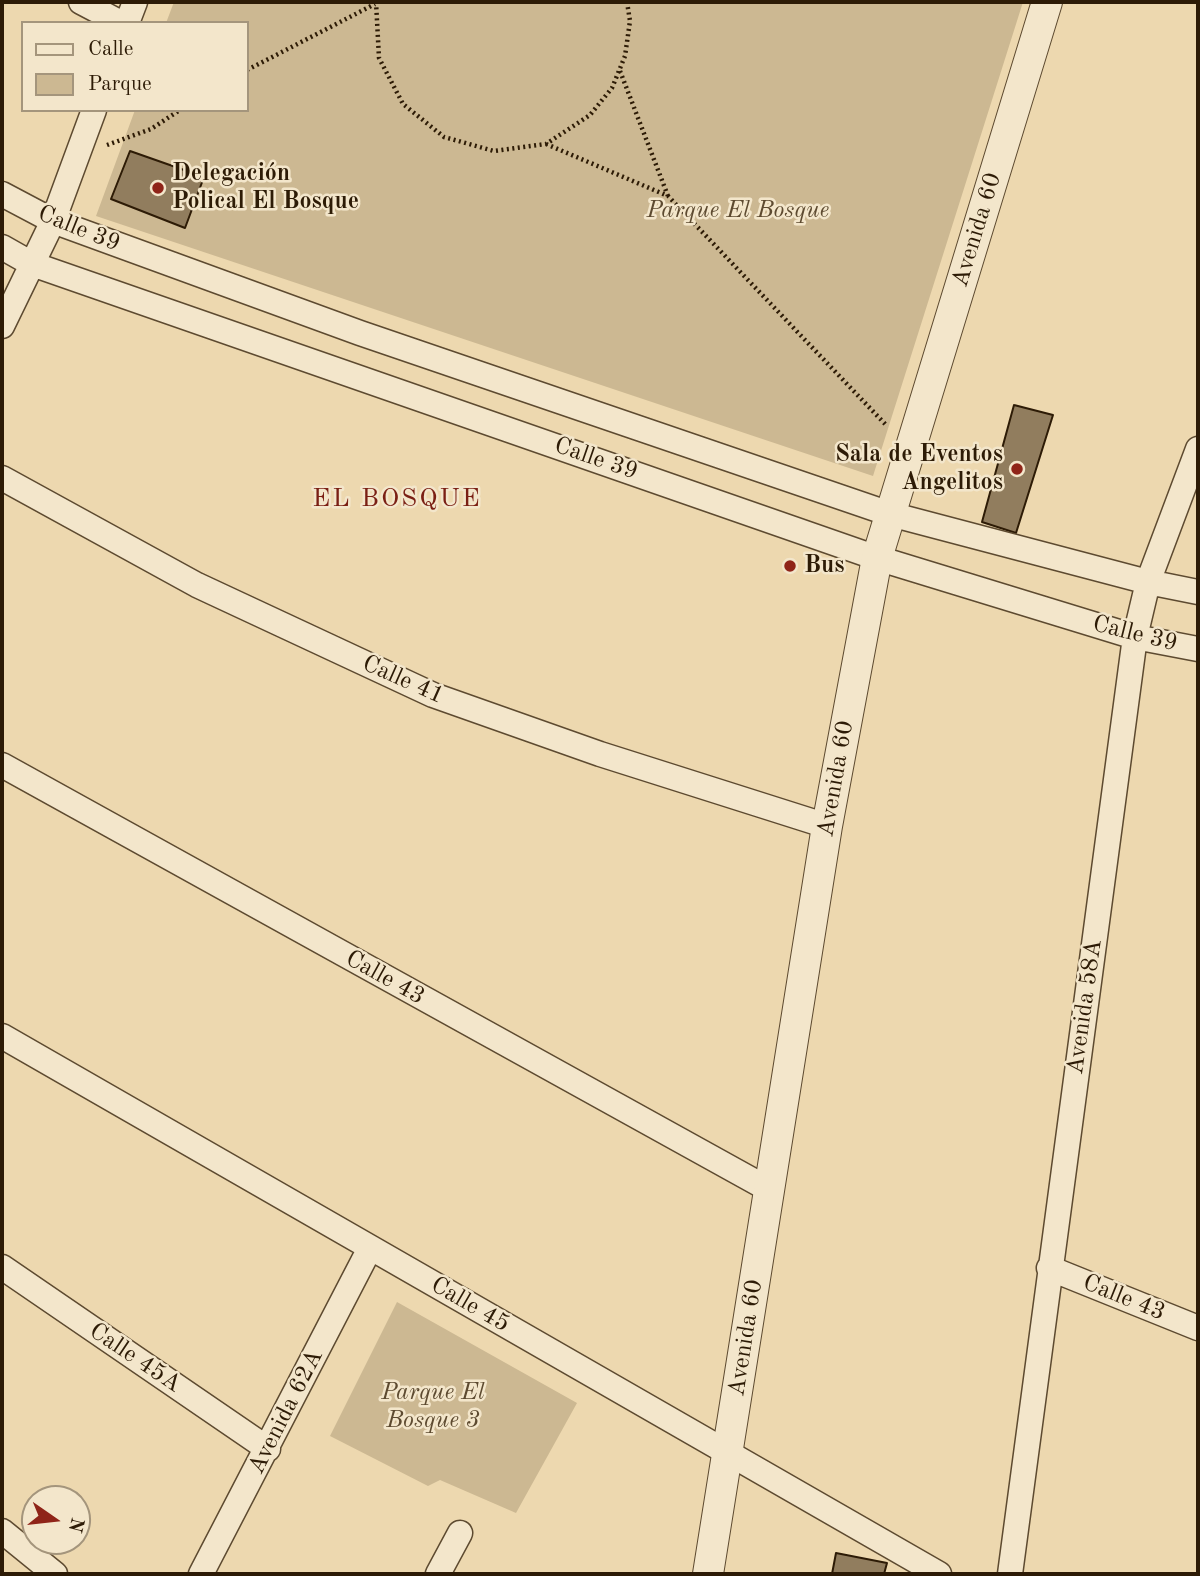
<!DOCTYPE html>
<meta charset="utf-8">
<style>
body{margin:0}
#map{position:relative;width:1200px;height:1576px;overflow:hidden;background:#edd8af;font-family:"Old Standard TT",serif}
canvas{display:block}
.frame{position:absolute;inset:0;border:4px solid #2d1b06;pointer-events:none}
.legend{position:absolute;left:21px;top:21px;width:228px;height:91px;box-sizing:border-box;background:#f3e6cb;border:2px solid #a4957c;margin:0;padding:9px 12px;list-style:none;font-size:21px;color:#2d1b06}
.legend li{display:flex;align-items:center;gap:14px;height:35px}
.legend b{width:35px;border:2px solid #a4957c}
.north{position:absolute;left:21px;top:1485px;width:70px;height:70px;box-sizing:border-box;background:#f3e6cb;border:2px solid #a4957c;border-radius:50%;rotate:104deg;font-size:19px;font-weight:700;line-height:28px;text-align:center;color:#2d1b06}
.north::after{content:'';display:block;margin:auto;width:24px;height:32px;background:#8f2418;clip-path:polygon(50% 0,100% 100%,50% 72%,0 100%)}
</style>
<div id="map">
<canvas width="1200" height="1576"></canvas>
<div class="frame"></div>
<ul class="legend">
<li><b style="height:9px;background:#f3e6cb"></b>Calle</li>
<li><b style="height:19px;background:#ccb892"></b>Parque</li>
</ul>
<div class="north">N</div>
</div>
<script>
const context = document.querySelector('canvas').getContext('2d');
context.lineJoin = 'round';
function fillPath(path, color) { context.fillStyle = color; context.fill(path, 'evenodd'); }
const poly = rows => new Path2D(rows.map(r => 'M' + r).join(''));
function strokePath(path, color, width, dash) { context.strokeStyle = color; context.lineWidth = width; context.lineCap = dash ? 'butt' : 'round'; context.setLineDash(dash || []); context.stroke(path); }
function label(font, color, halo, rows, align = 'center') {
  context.font = font + ' "Old Standard TT",serif'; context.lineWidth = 5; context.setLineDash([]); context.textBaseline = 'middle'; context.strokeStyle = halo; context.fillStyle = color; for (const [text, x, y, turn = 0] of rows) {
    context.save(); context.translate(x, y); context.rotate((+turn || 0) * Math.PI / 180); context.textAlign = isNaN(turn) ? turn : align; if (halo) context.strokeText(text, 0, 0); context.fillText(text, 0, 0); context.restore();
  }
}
const green = poly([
 [174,2,1023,2,873,476,96,216,135,110,247,110,247,23,166,23],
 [397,1302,577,1403,516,1513,440,1480,428,1486,330,1436]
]);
const building = poly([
 [130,151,204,177,185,228,111,199,130,151],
 [1014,405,1053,415,1016,533,982,522,1014,405],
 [836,1553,887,1563,884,1574,832,1574,836,1553]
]);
const path = poly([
 [376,2,379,58,403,104,444,137,494,151,546,144,590,115,612,88,625,56,630,21,627,2],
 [247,70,375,4],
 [620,71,668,196],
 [546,144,668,196,887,426],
 [107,145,151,129,180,110]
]);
const minor = poly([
 [81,2,121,23],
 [127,23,135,2],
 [2,194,53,221,360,333,890,514,1148,582,1198,592],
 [2,247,32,264,877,558,1135,637,1198,649],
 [2,326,53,221,94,110],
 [2,478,197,585,433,695,600,754,827,826],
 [2,765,770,1190],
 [2,1036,939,1574],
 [2,1267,268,1449],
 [1049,1268,1198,1328],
 [2,1531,55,1574],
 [201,1574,370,1248],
 [438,1574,460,1533],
 [1010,1574,1135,637,1148,582,1198,449]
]);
const tertiary = poly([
 [708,1574,827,826,877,558,1047,2]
]);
const markers = [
 [158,188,7,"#8f2418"],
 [1017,469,7,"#8f2418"],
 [790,566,7,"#8f2418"]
];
const poiNames = [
 ["Delegación",172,174],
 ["Polical El Bosque",172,202],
 ["Sala de Eventos",1003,455,"right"],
 ["Angelitos",1003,483,"right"],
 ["Bus",804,566]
];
const parkNames = [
 ["Parque El Bosque",738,211],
 ["Parque El",433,1393],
 ["Bosque 3",433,1421]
];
const streetNames = [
 ["Calle 39",79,229,22],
 ["Avenida 60",977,230,-73],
 ["Calle 39",596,459,19],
 ["Calle 39",1135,634,14],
 ["Calle 41",403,680,24],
 ["Avenida 60",836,779,-80],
 ["Calle 43",385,978,29],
 ["Avenida 58A",1085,1007,-82],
 ["Calle 43",1124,1298,22],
 ["Calle 45",470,1305,30],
 ["Avenida 60",746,1338,-81],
 ["Calle 45A",135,1358,34],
 ["Avenida 62A",286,1412,-63]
];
const neighbourhoodNames = [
 ["EL BOSQUE",397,499]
];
fillPath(green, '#ccb892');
fillPath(building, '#917d5e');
strokePath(building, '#2d1b06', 2);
strokePath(minor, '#5d4a30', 27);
strokePath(tertiary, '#5d4a30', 32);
strokePath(path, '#2d1b06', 4.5, [2, 3.5]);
strokePath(minor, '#f3e6cb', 24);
strokePath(tertiary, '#f3e6cb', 30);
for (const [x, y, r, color] of markers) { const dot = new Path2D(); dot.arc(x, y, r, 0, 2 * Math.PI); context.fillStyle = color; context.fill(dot); strokePath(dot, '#f3e6cb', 2.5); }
label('bold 24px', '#2d1b06', '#f3e6cb', poiNames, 'left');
label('italic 24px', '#5d4a30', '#f3e6cb', parkNames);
label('24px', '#2d1b06', '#f3e6cb', streetNames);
context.letterSpacing = '2px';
label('26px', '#7a1f14', '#f3e6cb', neighbourhoodNames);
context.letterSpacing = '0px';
</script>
